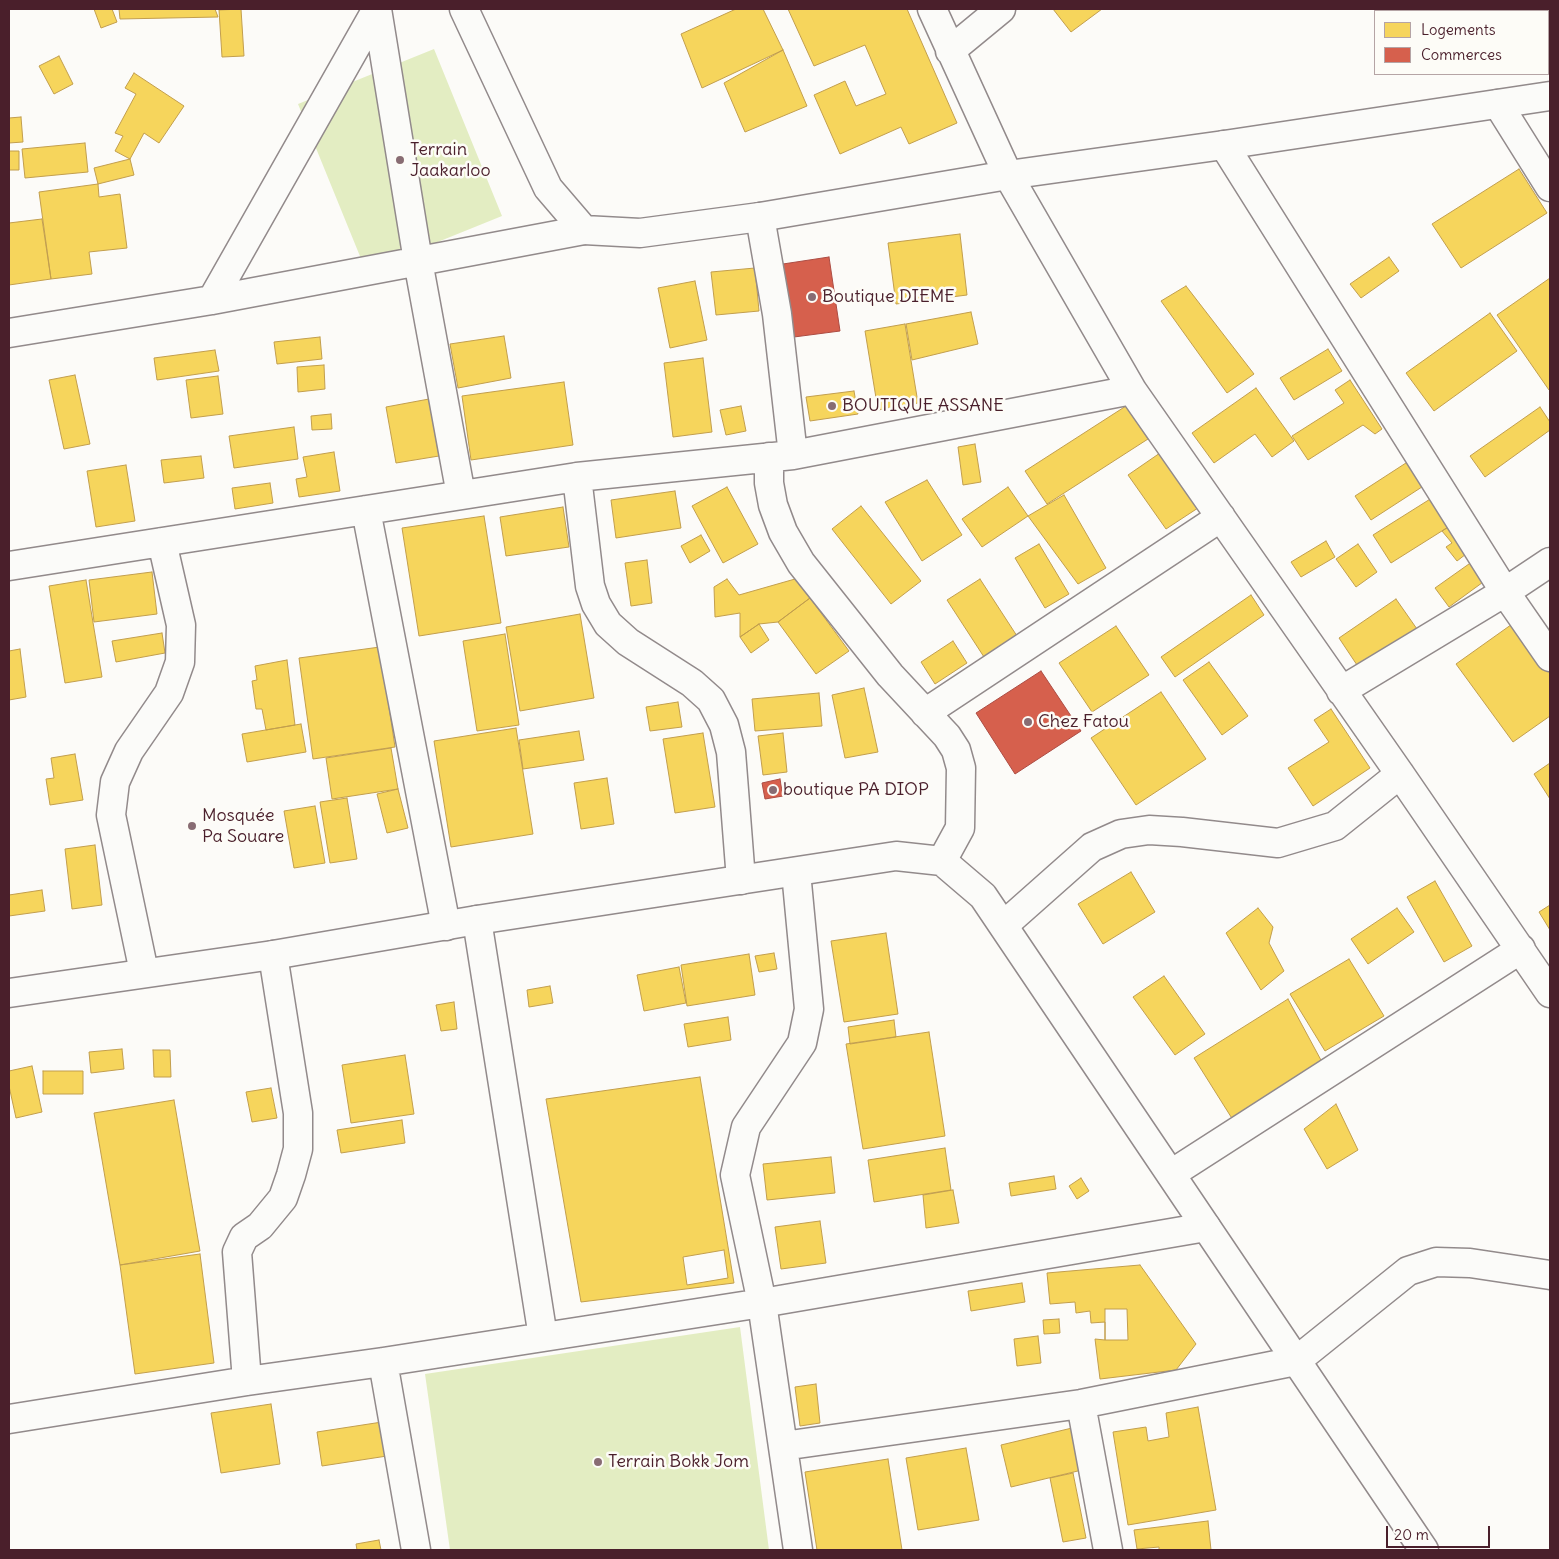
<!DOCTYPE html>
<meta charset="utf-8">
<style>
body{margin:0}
#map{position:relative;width:1559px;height:1559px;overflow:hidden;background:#fcfbf8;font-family:Delius,sans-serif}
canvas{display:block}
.frame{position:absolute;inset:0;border:10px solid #4a1f2b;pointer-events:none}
.legend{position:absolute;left:1374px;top:10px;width:175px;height:65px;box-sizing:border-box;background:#fdfcf7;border:1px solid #b5a4a5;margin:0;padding:6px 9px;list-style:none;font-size:15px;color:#4a1f2b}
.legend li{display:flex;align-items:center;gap:10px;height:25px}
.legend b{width:25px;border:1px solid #b5a4a5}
.scale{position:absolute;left:1386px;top:1526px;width:104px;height:22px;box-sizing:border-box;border:2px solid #4a1f2b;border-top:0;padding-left:6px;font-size:15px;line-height:18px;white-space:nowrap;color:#4a1f2b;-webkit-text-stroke:4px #fdfcf7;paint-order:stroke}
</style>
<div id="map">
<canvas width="1559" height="1559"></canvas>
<div class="frame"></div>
<ul class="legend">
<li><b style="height:14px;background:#f6d55c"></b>Logements</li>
<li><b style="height:14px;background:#d6604d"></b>Commerces</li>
</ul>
<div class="scale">20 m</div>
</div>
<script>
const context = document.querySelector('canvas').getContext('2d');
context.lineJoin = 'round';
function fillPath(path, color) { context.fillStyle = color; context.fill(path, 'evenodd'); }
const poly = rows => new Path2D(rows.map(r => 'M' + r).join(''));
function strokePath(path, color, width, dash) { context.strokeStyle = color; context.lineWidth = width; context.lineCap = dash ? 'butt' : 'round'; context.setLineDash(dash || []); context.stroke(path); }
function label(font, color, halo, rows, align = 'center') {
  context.font = font + ' Delius,sans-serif'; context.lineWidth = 5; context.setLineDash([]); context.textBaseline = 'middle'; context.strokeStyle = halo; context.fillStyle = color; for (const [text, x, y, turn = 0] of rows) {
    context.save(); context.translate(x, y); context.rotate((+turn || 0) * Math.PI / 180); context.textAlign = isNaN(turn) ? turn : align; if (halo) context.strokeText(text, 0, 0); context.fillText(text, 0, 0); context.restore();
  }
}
const green = poly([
 [434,49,502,216,366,271,298,104],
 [740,1327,769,1550,450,1550,425,1374]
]);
const homes = poly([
 [94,9,112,9,117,22,101,28,94,9],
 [119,9,215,9,218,17,120,19,119,9],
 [241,9,244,56,222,57,219,10,241,9],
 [736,9,763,9,783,50,702,88,681,34,736,9],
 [788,9,907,9,957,123,909,144,901,127,840,154,814,95,845,81,856,106,886,94,865,45,814,66,788,9],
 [1053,9,1102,9,1071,32,1053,9],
 [1376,9,1419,9,1416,11,1378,11,1376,9],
 [783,50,807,106,745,132,724,83,783,50],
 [59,56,73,84,54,94,39,66,59,56],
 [134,73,184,106,159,143,144,133,130,159,115,151,123,136,115,133,136,94,125,88,134,73],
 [21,117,23,142,9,143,9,118,21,117],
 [85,143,88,172,25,178,22,149,85,143],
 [9,151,19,151,19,170,9,170,9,151],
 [130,159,134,175,98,184,94,168,130,159],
 [1519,169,1547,213,1461,268,1432,224,1519,169],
 [98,184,99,197,120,194,127,248,89,252,92,274,51,279,39,192,98,184],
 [42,219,51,279,9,285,9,223,42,219],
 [960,234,967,295,896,304,888,243,960,234],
 [1389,257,1399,271,1361,298,1350,284,1389,257],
 [755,268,759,311,716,315,711,272,755,268],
 [1550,278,1550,389,1549,390,1497,315,1550,278],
 [695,281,707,340,670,348,658,288,695,281],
 [1186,286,1254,374,1227,393,1161,301,1186,286],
 [971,312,978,344,912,360,906,324,971,312],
 [1490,313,1517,351,1434,411,1406,373,1490,313],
 [905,324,918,403,878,410,865,331,905,324],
 [504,336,511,378,458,388,450,344,504,336],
 [320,337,322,359,277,364,274,342,320,337],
 [1328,349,1342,371,1294,400,1280,378,1328,349],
 [215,350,219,371,157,380,154,358,215,350],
 [703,358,712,432,673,437,664,363,703,358],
 [324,365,325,389,298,392,297,367,324,365],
 [75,375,90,444,64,449,49,380,75,375],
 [218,376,223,414,191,418,186,380,218,376],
 [1350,380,1382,429,1375,434,1363,425,1308,460,1292,436,1344,403,1335,390,1350,380],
 [564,382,573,445,471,460,462,396,564,382],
 [1256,388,1294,441,1272,457,1255,434,1214,463,1192,433,1256,388],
 [854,391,858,414,810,421,806,397,854,391],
 [429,399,439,456,396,463,386,407,429,399],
 [741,406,746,431,726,435,720,410,741,406],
 [1126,406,1148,439,1047,504,1025,471,1126,406],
 [1540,407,1550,422,1550,430,1485,477,1470,456,1540,407],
 [331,414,332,429,312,430,311,416,331,414],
 [294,427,298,459,234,468,229,436,294,427],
 [975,444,981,482,963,485,958,447,975,444],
 [334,452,340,491,299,497,296,479,307,477,303,457,334,452],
 [1160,453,1198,508,1166,529,1128,475,1160,453],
 [201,456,204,478,164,483,161,460,201,456],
 [1409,461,1425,485,1371,520,1355,496,1409,461],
 [126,465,135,521,96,527,87,471,126,465],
 [927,480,962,535,922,561,885,502,927,480],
 [270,483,273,503,235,509,232,488,270,483],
 [727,487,758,544,723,563,692,506,727,487],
 [1008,487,1028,516,982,547,962,519,1008,487],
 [675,491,681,528,616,538,611,500,675,491],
 [1064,495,1106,568,1078,584,1028,516,1064,495],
 [1435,496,1453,524,1391,563,1373,535,1435,496],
 [861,506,921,581,891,604,832,529,861,506],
 [563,507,569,547,506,556,500,517,563,507],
 [484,516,501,623,419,636,402,528,484,516],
 [1453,524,1470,551,1457,561,1446,547,1452,543,1442,531,1453,524],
 [701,535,710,551,690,563,681,546,701,535],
 [1326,541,1335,557,1301,577,1291,562,1326,541],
 [1039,544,1069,594,1045,608,1015,558,1039,544],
 [1358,544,1377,572,1356,587,1336,559,1358,544],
 [1476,559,1490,577,1449,607,1435,588,1476,559],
 [647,560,652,603,631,606,625,563,647,560],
 [152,572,157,614,94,622,89,580,152,572],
 [727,579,739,595,795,579,810,598,778,622,759,624,740,637,740,613,715,617,714,587,727,579],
 [980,579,1017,636,984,657,947,600,980,579],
 [86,580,102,677,65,683,49,586,86,580],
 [1251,595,1264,615,1175,677,1161,657,1251,595],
 [810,598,849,651,816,674,778,622,810,598],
 [1396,599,1417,629,1359,668,1339,638,1396,599],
 [580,614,594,698,520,711,506,627,580,614],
 [1515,622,1550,671,1550,716,1513,742,1456,664,1515,622],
 [759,624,769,640,751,653,740,637,759,624],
 [1116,626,1149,675,1092,712,1059,663,1116,626],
 [162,633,165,653,116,662,112,641,162,633],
 [505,634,519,725,477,731,463,641,505,634],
 [953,641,967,663,935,684,921,662,953,641],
 [380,647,395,747,313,759,299,658,380,647],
 [20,649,26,697,9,700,9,651,20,649],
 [287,660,295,725,266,730,262,709,256,709,252,681,257,680,255,666,287,660],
 [1209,662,1248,716,1222,735,1183,680,1209,662],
 [864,688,878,752,845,758,832,695,864,688],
 [1161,692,1206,759,1136,805,1091,738,1161,692],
 [819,693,822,726,755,731,752,699,819,693],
 [678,702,682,727,650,731,646,707,678,702],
 [1331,709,1370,768,1313,806,1288,768,1329,742,1314,720,1331,709],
 [301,724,306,752,247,762,242,734,301,724],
 [516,728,533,834,451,847,434,741,516,728],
 [579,731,584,760,523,769,519,740,579,731],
 [703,733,715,807,675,813,663,739,703,733],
 [783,733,787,772,763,775,758,736,783,733],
 [391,748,398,789,332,799,326,758,391,748],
 [75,754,83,800,50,805,46,779,54,778,51,758,75,754],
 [1550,763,1550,799,1534,774,1550,763],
 [607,778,614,824,581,829,574,783,607,778],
 [398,789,408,828,387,833,377,794,398,789],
 [347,798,357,859,330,863,320,802,347,798],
 [315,806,325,863,294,868,284,811,315,806],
 [95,845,102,905,72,909,65,849,95,845],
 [1131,872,1155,912,1103,944,1078,904,1131,872],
 [1435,881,1472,946,1444,962,1407,897,1435,881],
 [42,890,45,911,9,916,9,895,42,890],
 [1550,905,1550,930,1539,912,1550,905],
 [1258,908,1273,927,1269,943,1284,971,1261,990,1226,933,1258,908],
 [1397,908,1414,932,1368,964,1351,939,1397,908],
 [886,933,898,1014,844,1022,831,941,886,933],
 [774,953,777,969,759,972,755,956,774,953],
 [749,954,755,995,687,1006,681,965,749,954],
 [1349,959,1384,1016,1325,1051,1290,994,1349,959],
 [679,967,686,1003,644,1011,637,975,679,967],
 [1164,976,1205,1034,1175,1055,1133,997,1164,976],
 [550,986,553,1003,529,1007,527,990,550,986],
 [1288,999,1322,1062,1233,1120,1194,1058,1288,999],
 [454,1002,457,1029,441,1031,436,1005,454,1002],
 [728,1017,731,1040,688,1047,684,1024,728,1017],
 [894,1020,896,1037,850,1044,848,1027,894,1020],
 [929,1032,945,1136,863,1149,846,1044,929,1032],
 [122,1049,124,1069,91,1073,89,1052,122,1049],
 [153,1050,170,1050,171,1077,154,1077,153,1050],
 [405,1055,414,1114,351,1123,342,1065,405,1055],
 [32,1066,42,1112,16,1118,9,1086,9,1071,32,1066],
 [43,1071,83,1071,83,1094,43,1094,43,1071],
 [700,1077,734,1283,581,1302,546,1099,700,1077],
 [271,1088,277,1118,252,1122,246,1092,271,1088],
 [174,1100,200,1251,120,1265,94,1113,174,1100],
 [1336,1104,1358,1150,1327,1169,1304,1129,1336,1104],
 [402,1120,405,1143,341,1153,337,1130,402,1120],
 [945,1148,951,1190,874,1202,868,1160,945,1148],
 [831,1157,835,1193,767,1200,763,1164,831,1157],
 [1054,1176,1056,1189,1011,1196,1009,1183,1054,1176],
 [1081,1178,1089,1191,1077,1199,1069,1186,1081,1178],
 [953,1190,959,1223,926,1228,923,1195,953,1190],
 [820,1221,826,1263,781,1269,775,1227,820,1221],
 [724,1250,728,1278,687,1285,683,1257,724,1250],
 [200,1254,214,1363,135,1374,120,1265,200,1254],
 [1140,1265,1196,1344,1176,1370,1100,1379,1095,1339,1105,1340,1105,1322,1091,1323,1090,1311,1076,1313,1075,1302,1050,1304,1047,1273,1140,1265],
 [1022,1283,1025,1302,971,1311,968,1291,1022,1283],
 [1105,1309,1127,1309,1128,1340,1105,1340,1105,1309],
 [1059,1319,1060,1333,1044,1334,1043,1320,1059,1319],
 [1038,1336,1041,1363,1017,1366,1014,1339,1038,1336],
 [816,1384,820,1423,800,1426,795,1387,816,1384],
 [271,1404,280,1464,221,1473,211,1413,271,1404],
 [1198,1407,1216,1510,1128,1525,1113,1432,1146,1427,1148,1441,1169,1437,1166,1413,1198,1407],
 [382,1422,387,1456,322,1466,317,1432,382,1422],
 [1072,1428,1082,1470,1011,1487,1001,1445,1072,1428],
 [966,1448,979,1520,918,1530,906,1458,966,1448],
 [888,1459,902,1550,817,1550,805,1472,888,1459],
 [1073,1473,1086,1538,1063,1542,1050,1478,1073,1473],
 [1208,1521,1211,1550,1159,1550,1159,1547,1137,1549,1134,1530,1208,1521],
 [379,1540,381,1550,357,1550,356,1544,379,1540]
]);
const shops = poly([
 [829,257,840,331,794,337,783,264,829,257],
 [1041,671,1081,731,1015,774,976,713,1041,671],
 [780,779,783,796,765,799,762,783,780,779]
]);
const minor = poly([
 [377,9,418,261,461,495],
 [932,9,1008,175,1132,390,1400,774,1550,993],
 [950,51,1001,9],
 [1498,104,1550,187],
 [1224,145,1505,592,1550,657],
 [760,217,777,314,793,455],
 [212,300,377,9],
 [9,333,212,300,584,230],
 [769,457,769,483,773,505,783,532,801,563,890,675,947,736,956,750,961,768,960,828,942,861],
 [577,477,590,586,596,604,608,624,628,642,692,683,711,700,724,725,731,752,741,880],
 [366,510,446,926],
 [9,566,577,477,793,455,1132,390],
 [1341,691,1505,592,1550,562],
 [925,713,1221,517],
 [796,872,809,1009,802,1043,746,1127,735,1175,762,1303,798,1550],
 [477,920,543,1337],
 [1004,925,1092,847,1121,834,1149,830,1182,832,1278,843,1335,826,1400,774],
 [144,972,111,815,115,782,129,751,169,693,180,662,181,625,162,542],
 [1171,1174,1521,949],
 [383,1362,416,1550],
 [247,1381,237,1252,244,1237,260,1226,283,1198,291,1175,298,1149,298,1113,273,955],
 [1081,1404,1108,1550],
 [9,1419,247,1381,383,1362,762,1303,1206,1227],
 [783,1446,1081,1404,1296,1361,1408,1271,1436,1262,1470,1263,1550,1275]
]);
const secondary = poly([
 [464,9,548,188,584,230,640,233,760,217,1008,175,1224,145,1550,96],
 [9,993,273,955,477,920,896,856,942,861,983,896,1424,1550]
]);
const markers = [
 [400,160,5,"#886c73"],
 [812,297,5,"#886c73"],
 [832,406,5,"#886c73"],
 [1028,722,5,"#886c73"],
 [773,790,5,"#886c73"],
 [192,826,5,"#886c73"],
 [598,1462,5,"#886c73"]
];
const poiNames = [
 ["Terrain",410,150],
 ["Jaakarloo",410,171],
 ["Boutique DIEME",822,297],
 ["BOUTIQUE ASSANE",842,406],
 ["Chez Fatou",1038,722],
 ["boutique PA DIOP",783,790],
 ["Mosquée",202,816],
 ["Pa Souare",202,837],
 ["Terrain Bokk Jom",608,1462]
];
fillPath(green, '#e3edc2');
fillPath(homes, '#f6d55c');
strokePath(homes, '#c29e4d', 1);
fillPath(shops, '#d6604d');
strokePath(shops, '#ac4c43', 1);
strokePath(minor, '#928a8b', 31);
strokePath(secondary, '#928a8b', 31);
strokePath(minor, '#fbfbf9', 28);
strokePath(secondary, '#fbfbf9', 28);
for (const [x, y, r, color] of markers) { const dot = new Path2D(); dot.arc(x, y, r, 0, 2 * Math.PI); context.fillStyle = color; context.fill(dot); strokePath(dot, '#fdfcf7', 2); }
label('18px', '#4a1f2b', '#fdfcf7', poiNames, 'left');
</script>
